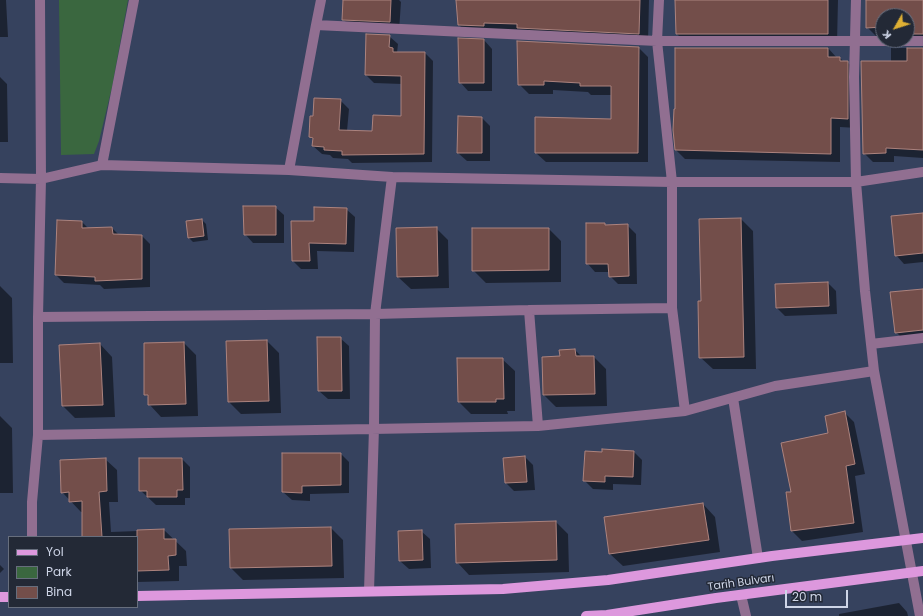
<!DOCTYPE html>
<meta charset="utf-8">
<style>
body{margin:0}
#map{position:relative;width:923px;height:616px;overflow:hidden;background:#36425e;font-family:Poppins,sans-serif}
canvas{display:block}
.legend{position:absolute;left:8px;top:536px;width:130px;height:72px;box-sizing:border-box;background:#232936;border:1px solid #676e7d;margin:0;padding:5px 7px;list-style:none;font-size:12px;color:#ced5e7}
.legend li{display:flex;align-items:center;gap:8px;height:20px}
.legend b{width:20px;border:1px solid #676e7d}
.north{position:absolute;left:875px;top:8px;width:40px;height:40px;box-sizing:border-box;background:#232936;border:1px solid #676e7d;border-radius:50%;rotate:231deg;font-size:11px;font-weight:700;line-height:16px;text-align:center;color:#ced5e7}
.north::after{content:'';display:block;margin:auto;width:14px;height:18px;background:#dfb034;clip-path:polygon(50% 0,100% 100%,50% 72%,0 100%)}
.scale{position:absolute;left:785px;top:590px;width:63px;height:18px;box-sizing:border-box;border:2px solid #ced5e7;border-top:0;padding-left:5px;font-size:12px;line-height:14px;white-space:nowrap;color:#ced5e7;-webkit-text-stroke:3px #232936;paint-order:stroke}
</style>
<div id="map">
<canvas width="923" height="616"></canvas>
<ul class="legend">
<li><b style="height:5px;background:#dd98dd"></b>Yol</li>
<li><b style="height:11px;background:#3a673f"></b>Park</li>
<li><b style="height:11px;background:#734e4a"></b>Bina</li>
</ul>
<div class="north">K</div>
<div class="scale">20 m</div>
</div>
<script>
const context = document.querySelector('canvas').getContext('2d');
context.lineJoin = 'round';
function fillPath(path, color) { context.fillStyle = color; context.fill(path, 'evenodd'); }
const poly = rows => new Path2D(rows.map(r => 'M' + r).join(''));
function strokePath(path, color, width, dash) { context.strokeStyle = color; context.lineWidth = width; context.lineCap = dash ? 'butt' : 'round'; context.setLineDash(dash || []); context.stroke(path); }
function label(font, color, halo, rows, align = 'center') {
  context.font = font + ' Poppins,sans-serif'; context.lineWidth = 3; context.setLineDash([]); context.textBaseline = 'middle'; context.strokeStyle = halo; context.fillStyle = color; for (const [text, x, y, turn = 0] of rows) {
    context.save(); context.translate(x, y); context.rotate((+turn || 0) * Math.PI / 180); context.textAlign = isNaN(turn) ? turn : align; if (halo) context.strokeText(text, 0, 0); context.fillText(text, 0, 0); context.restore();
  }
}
const green = poly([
 [59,0,128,0,112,87,99,141,94,154,61,155]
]);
const shadow = poly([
 [0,0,6,0,8,37,0,37],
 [344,0,399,0,401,2,399,31,352,29,343,19],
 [458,0,649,0,648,42,468,34,459,25],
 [677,0,838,0,837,43,686,43,677,34],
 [866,0,923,0,923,43,907,40,907,16,883,16,883,36,876,36,867,27],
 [389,36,398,44,397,53,425,53,433,61,432,162,352,163,348,159,333,158,330,155,322,154,313,146,314,141,310,137,314,117,340,100,349,109,347,131,373,132,402,117,402,84,374,83,366,75],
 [484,40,492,49,492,91,468,91,460,82],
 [639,48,648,57,648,162,546,162,536,153,612,120,612,95,591,95,588,92,553,90,553,94,529,94,519,84],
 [828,48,837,58,840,58,844,62,847,62,857,71,857,128,840,127,840,162,685,159,676,150],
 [891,48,923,48,923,158,894,156,894,162,873,162,864,153,891,62],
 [0,77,7,84,8,142,0,142],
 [482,118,490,126,490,161,467,161,458,153],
 [275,207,284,215,284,243,253,243,245,234],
 [346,209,355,217,354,252,317,251,318,269,301,269,293,261,315,221],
 [923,214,923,262,904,264,896,255],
 [741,219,753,231,756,369,713,369,700,357],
 [202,220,206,224,208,240,193,242,189,238],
 [82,222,89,229,112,228,119,235,142,236,150,244,150,287,104,289,100,285,64,283,56,275],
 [604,224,606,226,628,226,636,234,637,284,618,284,610,276,610,272,595,272,587,263],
 [436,228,448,240,449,288,411,289,398,277,398,229],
 [549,229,561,241,561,282,486,283,473,270],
 [828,283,836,291,837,314,785,316,776,307],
 [0,286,12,298,13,363,0,363],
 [923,290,923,339,905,341,896,332],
 [340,338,349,346,350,399,328,399,319,391],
 [267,341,279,353,281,413,241,414,229,402],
 [184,343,196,355,198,416,161,417,149,404,149,398,145,394],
 [100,344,112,357,115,417,75,418,63,406,60,346],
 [575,350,582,357,594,357,606,369,607,406,556,407,544,395,561,357],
 [502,359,515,371,515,411,507,411,508,414,471,414,459,402],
 [844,412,854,422,865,474,855,476,863,532,802,541,792,531,787,493,793,492],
 [0,416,12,428,13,493,0,493],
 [634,452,642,460,641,485,613,484,613,490,593,489,584,480,603,453],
 [341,454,349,462,349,493,310,494,310,501,292,500,283,492],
 [525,457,533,465,535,490,514,491,506,483],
 [105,459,117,470,118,502,109,502,111,532,164,530,186,551,187,566,179,566,179,581,137,582,137,537,83,537,83,512,81,512,62,492],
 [182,459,190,467,190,498,185,498,185,505,156,505,140,490],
 [703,504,715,517,720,552,623,566,610,554,605,518],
 [556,522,568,534,569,572,469,575,457,562],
 [331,528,343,540,344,578,243,580,231,568],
 [421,531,430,539,431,568,409,569,400,561],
 [0,565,4,569,0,573],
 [899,603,907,612,908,616,839,616,839,614]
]);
const building = poly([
 [343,0,391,0,390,22,342,20,343,0],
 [456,0,640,0,639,34,517,28,517,24,484,23,484,26,458,25,456,0],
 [675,0,828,0,828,34,676,34,675,0],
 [866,0,923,0,923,34,907,34,907,16,883,16,883,27,866,28,866,0],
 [366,34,390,35,389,47,393,48,393,52,425,52,424,154,342,155,342,151,324,150,324,147,312,146,313,138,309,137,310,116,313,116,314,98,341,99,339,130,372,131,373,115,401,116,401,76,365,75,366,34],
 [458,38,484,39,484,83,459,83,458,38],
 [517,41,639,47,638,153,535,153,535,117,611,119,611,86,580,86,580,83,544,81,544,85,518,85,517,41],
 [675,48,828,48,828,57,840,57,840,61,848,61,848,119,831,118,831,154,675,150,673,130,674,109,675,109,675,48],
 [907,48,923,48,923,150,886,148,886,153,863,154,861,61,907,61,907,48],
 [458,116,482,117,482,153,457,153,458,116],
 [243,206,276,206,276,235,244,235,243,206],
 [314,207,347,208,346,244,309,243,310,261,292,261,291,221,314,221,314,207],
 [923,213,923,253,895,256,891,216,923,213],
 [741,218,744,357,699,358,698,301,701,301,699,219,741,218],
 [202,219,204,236,188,238,186,221,202,219],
 [57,220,82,221,82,228,112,227,113,234,142,235,142,279,95,281,95,277,55,275,57,220],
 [586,223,605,223,605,225,628,224,629,276,609,277,608,264,586,264,586,223],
 [437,227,438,276,397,277,396,228,437,227],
 [472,228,549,228,549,270,472,271,472,228],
 [828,282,829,306,776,308,775,284,828,282],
 [923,289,923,330,895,333,890,292,923,289],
 [317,337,341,337,342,391,318,391,317,337],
 [267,340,269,401,228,402,226,341,267,340],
 [184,342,186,404,148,405,148,395,144,395,144,343,184,342],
 [100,343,103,405,62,406,59,345,100,343],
 [575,349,576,356,594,356,595,394,543,395,542,357,560,356,559,350,575,349],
 [457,358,503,358,504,399,496,399,496,402,458,402,457,358],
 [845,411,855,464,846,466,854,523,791,531,786,492,791,492,781,443,828,433,825,416,845,411],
 [602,449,634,451,633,477,605,476,605,482,583,481,585,451,602,452,602,449],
 [282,453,341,453,341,485,302,486,302,493,282,492,282,453],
 [525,456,527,482,505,483,503,458,525,456],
 [106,458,107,491,99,492,102,537,82,537,82,501,69,502,69,492,61,493,60,460,106,458],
 [139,458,182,458,183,490,177,490,177,497,147,497,147,491,139,491,139,458],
 [703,503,709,540,609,554,604,517,703,503],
 [556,521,557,560,456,563,455,524,556,521],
 [331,527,332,566,230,568,229,529,331,527],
 [164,529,164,539,176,539,176,555,168,556,169,570,137,571,137,530,164,529],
 [422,530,423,560,399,561,398,531,422,530]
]);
const minor = poly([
 [856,0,854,77,856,182,865,291,874,371,920,616],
 [316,25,321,0],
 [102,165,134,0],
 [289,170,392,177,375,314,374,428,369,591],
 [392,177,672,182,856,182,923,172],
 [0,178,41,179,102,165,289,170,316,25,657,41,659,0],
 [529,310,538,426],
 [38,317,375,314,529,310,672,308],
 [871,344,923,338],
 [733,398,758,558],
 [685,411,672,308,672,182,657,41,923,41],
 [38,435,538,426,685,411,775,386,874,371],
 [32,537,32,502,38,435,38,317,41,179,40,0],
 [741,595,746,616]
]);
const major = poly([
 [137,596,503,589,608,580,772,556,923,538],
 [0,597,9,597],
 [586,616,607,615,716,598,923,571]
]);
const streetNames = [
 ["Tarih Bulvarı",741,583,-8]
];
fillPath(green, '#3a673f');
fillPath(shadow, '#0007');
fillPath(building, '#734e4a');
strokePath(building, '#ac837e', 1);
strokePath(minor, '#916f91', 10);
strokePath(major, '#dd98dd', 10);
label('11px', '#ced5e7', '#232936', streetNames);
</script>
